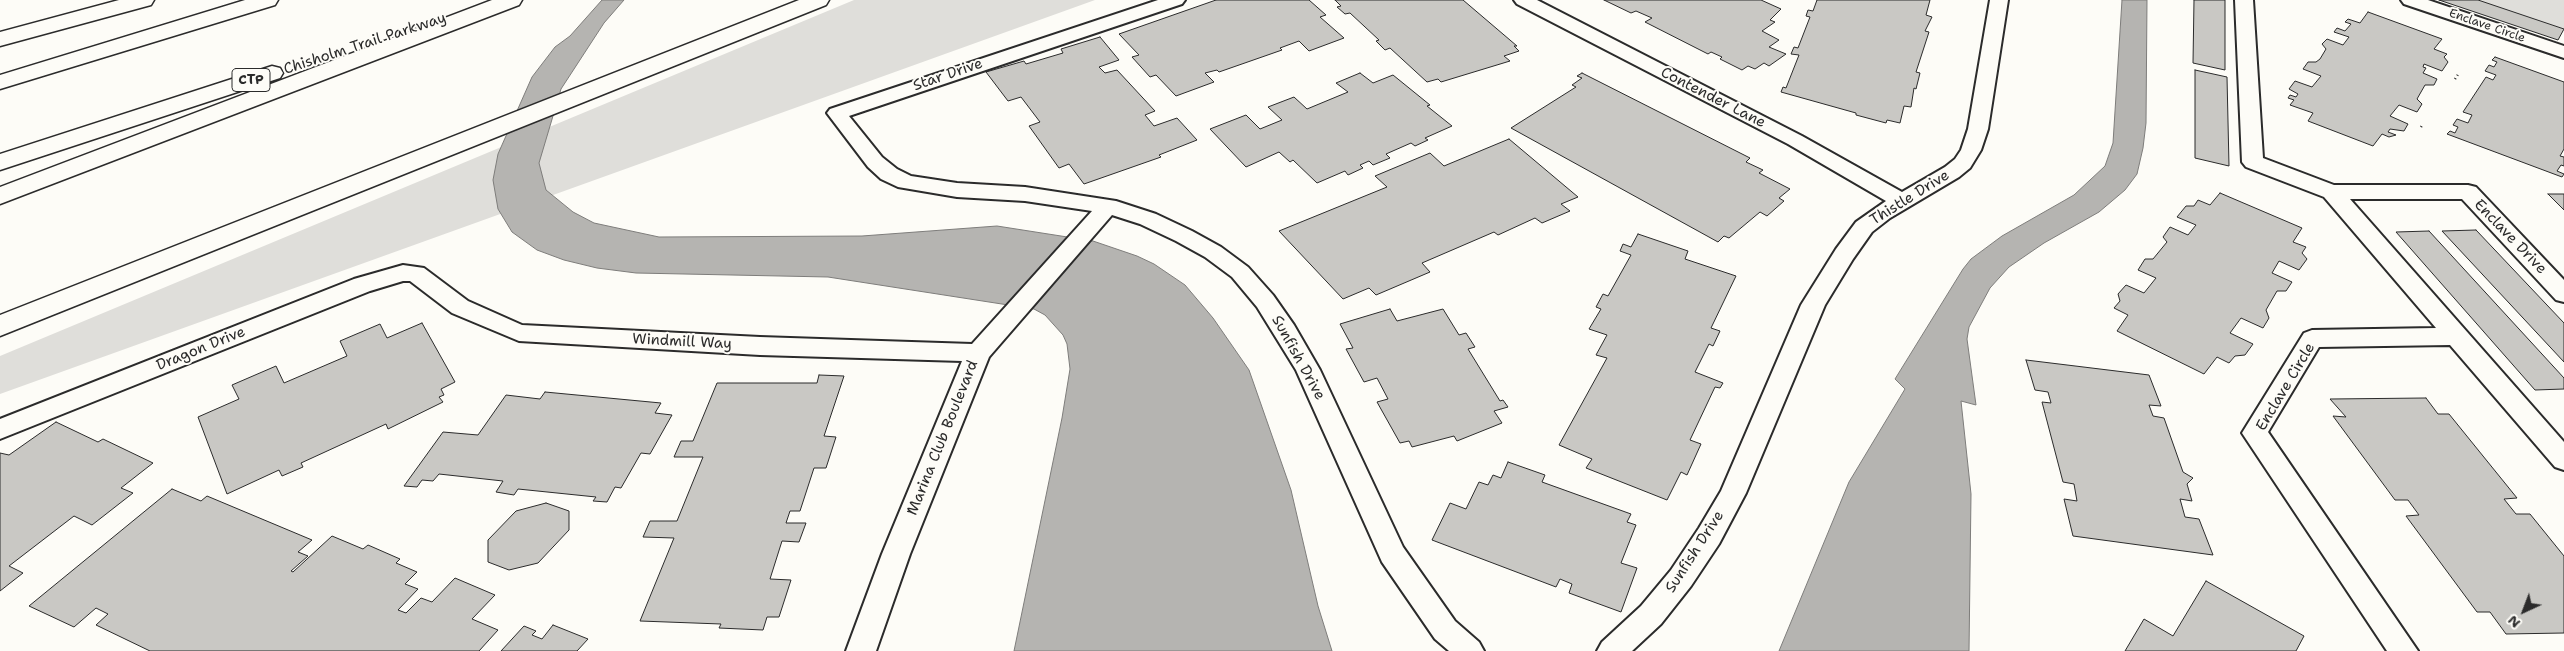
<!DOCTYPE html>
<style>
body{margin:0}
#map{position:relative;width:2564px;height:651px;overflow:hidden;background:#fdfcf7;font-family:"Shantell Sans",sans-serif}
canvas{display:block}
.north{position:absolute;left:2499px;top:586px;width:50px;height:50px;-webkit-text-stroke:4px #fdfcf7;paint-order:stroke;rotate:223deg;font-size:14px;font-weight:700;line-height:20px;text-align:center;color:#2b2b2b}
.north::after{content:'';display:block;margin:auto;width:18px;height:22px;background:#2b2b2b;clip-path:polygon(50% 0,100% 100%,50% 72%,0 100%)}
</style>
<div id="map">
<canvas width="2564" height="651"></canvas>
<div class="north">N</div>
</div>
<script>
const context = document.querySelector('canvas').getContext('2d');
context.lineJoin = 'round';
function fillPath(path, color) { context.fillStyle = color; context.fill(path, 'evenodd'); }
const poly = rows => new Path2D(rows.map(r => 'M' + r).join(''));
function strokePath(path, color, width, dash) { context.strokeStyle = color; context.lineWidth = width; context.lineCap = dash ? 'butt' : 'round'; context.setLineDash(dash || []); context.stroke(path); }
function label(font, color, halo, rows, align = 'center') {
  context.font = font + ' "Shantell Sans",sans-serif'; context.lineWidth = 4; context.setLineDash([]); context.textBaseline = 'middle'; context.strokeStyle = halo; context.fillStyle = color; for (const [text, x, y, turn = 0] of rows) {
    context.save(); context.translate(x, y); context.rotate((+turn || 0) * Math.PI / 180); context.textAlign = isNaN(turn) ? turn : align; if (halo) context.strokeText(text, 0, 0); context.fillText(text, 0, 0); context.restore();
  }
}
const green = poly([
 [854,0,1095,0,0,394,0,356],
 [2476,0,2564,0,2564,29]
]);
const water = poly([
 [602,0,624,0,604,23,561,89,539,163,546,190,573,212,594,223,659,237,862,236,997,226,1093,241,1137,256,1154,264,1185,285,1213,318,1249,370,1291,490,1318,606,1332,651,1014,651,1062,418,1070,369,1067,344,1063,335,1045,315,1034,309,828,277,636,273,597,268,564,260,537,250,512,232,498,209,493,180,498,154,532,77,555,47,570,36,602,0],
 [2122,0,2147,0,2146,123,2143,148,2137,174,2125,190,2099,212,2044,243,2009,267,1990,288,1969,327,1967,339,1976,405,1961,401,1971,494,1969,651,1779,651,1849,482,1905,389,1895,379,1963,269,1971,259,2002,236,2074,195,2105,166,2113,143,2122,0]
]);
const building = poly([
 [1216,0,1309,0,1326,15,1320,17,1344,38,1309,51,1299,41,1280,48,1282,50,1219,72,1217,70,1205,73,1214,82,1176,96,1156,75,1150,77,1132,57,1139,55,1119,34,1216,0],
 [1335,0,1463,0,1517,46,1514,46,1519,51,1504,56,1510,61,1441,82,1438,79,1427,82,1390,48,1385,50,1376,41,1379,40,1350,13,1345,14,1337,7,1341,6,1335,0],
 [1604,0,1761,0,1781,9,1770,20,1775,22,1762,31,1779,40,1769,47,1786,54,1769,66,1764,63,1755,69,1748,66,1742,70,1720,59,1722,57,1711,52,1708,54,1645,22,1652,18,1636,11,1631,13,1604,0],
 [1817,0,1930,0,1926,15,1932,17,1925,31,1929,32,1916,72,1920,73,1916,89,1914,88,1911,107,1904,106,1900,123,1887,120,1886,123,1856,115,1856,113,1781,92,1783,87,1786,88,1799,55,1791,54,1794,47,1798,48,1810,17,1806,16,1808,10,1813,11,1817,0],
 [2194,0,2225,0,2225,70,2193,63,2194,0],
 [2439,0,2478,0,2564,29,2558,40,2439,0],
 [2368,12,2442,39,2434,49,2447,54,2444,57,2448,62,2442,71,2424,64,2423,67,2426,68,2423,73,2437,79,2434,85,2425,85,2417,99,2422,104,2417,112,2399,105,2390,116,2408,124,2404,131,2390,129,2388,132,2396,135,2389,137,2382,134,2373,146,2308,121,2313,113,2290,105,2294,100,2288,98,2290,95,2296,97,2298,94,2289,89,2295,81,2312,87,2321,76,2303,69,2308,62,2316,62,2320,59,2326,49,2322,44,2327,39,2343,45,2349,37,2334,32,2337,28,2345,31,2351,24,2345,22,2348,19,2360,23,2368,12],
 [1100,37,1119,60,1099,67,1105,73,1117,70,1155,111,1145,115,1154,126,1177,118,1197,140,1159,155,1161,157,1084,184,1069,164,1059,168,1029,126,1040,122,1021,97,1008,101,986,72,1024,61,1026,64,1063,53,1061,49,1100,37],
 [2495,57,2564,82,2564,149,2560,156,2564,157,2564,166,2561,165,2557,171,2564,174,2562,177,2447,134,2450,131,2455,133,2458,127,2453,125,2457,119,2468,123,2472,115,2463,112,2486,77,2493,80,2496,75,2485,71,2489,65,2494,67,2497,62,2492,60,2495,57],
 [2195,70,2227,77,2229,166,2195,158,2195,70],
 [1360,73,1373,83,1393,75,1430,105,1427,106,1452,126,1425,138,1428,140,1415,146,1411,143,1386,154,1390,158,1373,165,1369,161,1360,165,1363,168,1348,175,1345,171,1317,183,1293,160,1290,162,1279,152,1246,167,1210,129,1246,115,1260,129,1282,120,1268,107,1294,97,1307,109,1348,92,1336,83,1360,73],
 [1582,73,1750,158,1746,162,1763,170,1759,173,1790,189,1779,198,1784,201,1767,216,1760,212,1729,238,1724,236,1718,242,1511,128,1576,87,1572,85,1582,78,1577,76,1582,73],
 [1509,139,1578,197,1561,204,1570,211,1542,223,1535,218,1498,235,1494,232,1422,263,1430,272,1376,295,1369,288,1343,299,1279,231,1387,187,1375,176,1430,153,1444,166,1509,139],
 [2220,193,2302,228,2293,242,2306,247,2302,253,2307,259,2299,270,2279,261,2272,273,2292,282,2286,291,2277,291,2266,310,2269,318,2263,328,2241,318,2230,333,2253,344,2245,355,2235,356,2229,363,2217,357,2204,374,2117,331,2128,315,2114,308,2120,301,2118,294,2126,285,2144,293,2156,278,2138,270,2145,259,2153,259,2167,242,2163,237,2170,227,2188,235,2196,225,2177,217,2186,206,2194,206,2198,200,2210,205,2220,193],
 [2548,194,2564,194,2564,210,2548,194],
 [2476,230,2564,323,2564,362,2442,231,2476,230],
 [2429,231,2564,378,2564,389,2535,390,2396,232,2429,231],
 [1638,234,1688,251,1685,259,1736,276,1711,328,1720,331,1713,346,1709,344,1695,372,1723,383,1720,388,1715,387,1690,440,1701,444,1687,475,1681,472,1667,500,1586,468,1592,459,1559,445,1607,358,1596,355,1607,335,1589,329,1601,309,1596,307,1603,294,1608,296,1631,255,1620,251,1623,244,1631,247,1638,234],
 [1390,309,1397,321,1443,309,1459,335,1466,333,1475,347,1468,349,1500,401,1503,400,1508,407,1494,411,1502,423,1457,441,1454,436,1412,447,1409,441,1400,443,1377,402,1388,399,1377,378,1364,382,1346,349,1353,348,1340,324,1390,309],
 [422,323,455,382,441,389,444,395,439,397,443,402,388,429,386,424,301,463,303,467,282,476,279,470,227,494,198,417,239,399,232,385,276,366,284,383,347,356,340,341,380,324,387,338,422,323],
 [2026,360,2149,375,2161,406,2149,405,2153,416,2164,418,2183,472,2193,478,2187,484,2192,501,2180,499,2185,517,2199,519,2213,555,2073,536,2064,499,2077,501,2074,484,2063,482,2042,402,2051,403,2048,392,2035,390,2026,360],
 [819,375,844,376,824,436,836,437,826,468,814,468,800,511,790,511,786,523,806,523,799,542,782,541,770,579,791,580,779,617,767,617,763,630,719,628,721,624,640,621,674,538,643,537,650,521,677,521,703,457,674,457,681,441,693,441,717,383,817,383,819,375],
 [545,392,661,403,655,413,672,415,650,454,641,453,621,488,615,487,607,502,593,501,596,497,518,489,514,495,496,492,503,481,439,474,433,481,422,480,417,487,404,486,443,432,478,435,506,395,540,399,545,392],
 [2426,398,2438,414,2449,414,2517,498,2504,499,2516,514,2530,514,2564,556,2564,633,2506,634,2490,612,2477,612,2406,516,2419,515,2408,500,2395,500,2333,416,2346,417,2330,399,2426,398],
 [56,422,98,442,103,439,153,463,121,488,133,493,92,525,74,516,9,566,23,573,0,591,0,453,9,455,56,422],
 [1508,462,1545,475,1542,482,1631,514,1627,522,1636,525,1621,563,1637,568,1621,612,1569,593,1572,584,1560,579,1556,587,1432,540,1450,503,1466,509,1479,482,1488,485,1493,475,1501,478,1508,462],
 [172,489,201,501,207,496,312,540,298,552,308,556,291,571,293,572,332,536,363,549,368,545,400,559,396,563,417,572,405,584,418,589,398,610,406,613,421,598,432,602,455,578,495,595,472,619,498,630,479,651,150,651,96,625,108,614,96,608,74,627,29,606,172,489],
 [546,503,569,511,569,530,538,563,509,570,488,562,488,540,516,511,546,503],
 [2206,581,2304,636,2296,651,2125,651,2144,619,2173,636,2206,581],
 [553,625,588,639,577,651,501,651,524,626,536,631,532,635,542,639,553,625]
]);
const path = poly([
 [2455,79,2459,73],
 [2421,127,2423,124]
]);
const service = poly([
 [1158,0,1185,0,1182,4,849,116,882,157,897,169,911,176,957,183,1025,187,1116,201,1156,214,1192,231,1221,247,1248,267,1273,295,1294,325,1320,370,1403,547,1455,621,1479,642,1484,651,1449,651,1435,639,1382,562,1296,370,1257,307,1232,277,1205,257,1176,241,1140,224,1112,215,989,357,910,554,876,651,846,651,882,554,962,361,760,355,519,341,452,313,410,281,403,281,370,291,0,439,0,419,354,279,403,265,424,268,468,301,522,325,760,337,972,344,1092,211,1025,201,957,197,898,187,881,179,868,167,827,113,830,109,1158,0],
 [1514,0,1537,0,1802,136,1902,192,1945,167,1955,159,1961,150,1968,129,1990,0,2008,0,1988,129,1981,150,1970,168,1959,177,1890,218,1872,232,1853,259,1825,305,1746,493,1719,544,1691,586,1661,624,1632,651,1597,651,1602,642,1641,606,1671,570,1699,528,1721,491,1801,305,1836,249,1856,222,1886,201,1788,144,1517,4,1514,0],
 [2235,0,2253,0,2263,158,2334,185,2468,185,2476,187,2564,280,2564,302,2556,300,2462,199,2350,199,2564,442,2564,470,2555,467,2450,345,2319,347,2268,432,2418,651,2387,651,2242,433,2304,333,2312,330,2436,328,2324,197,2246,167,2242,162,2235,0],
 [2401,0,2428,0,2564,46,2564,58,2404,4,2401,0]
]);
const motorway = poly([
 [119,0,154,0,151,5,0,46,0,32,119,0],
 [245,0,278,0,275,5,0,89,0,75,245,0],
 [492,0,522,0,519,5,0,204,0,187,492,0],
 [799,0,829,0,826,5,0,336,0,315,799,0],
 [272,66,280,68,283,73,280,78,0,170,0,154,272,66]
]);
const farStreetnames = [
 ["Enclave Circle",2487,26,19]
];
const shields = [
 [251,80,38]
];
const shieldNames = [
 ["CTP",251,80]
];
const streetNames = [
 ["Chisholm Trail Parkway",365,44,-18],
 ["Star Drive",948,75,-19],
 ["Contender Lane",1713,98,27],
 ["Thistle Drive",1910,198,-32],
 ["Enclave Drive",2510,237,46],
 ["Windmill Way",682,342,3],
 ["Dragon Drive",201,349,-22],
 ["Sunfish Drive",1298,358,61],
 ["Enclave Circle",2286,387,-59],
 ["Marina Club Boulevard",943,438,-68],
 ["Sunfish Drive",1695,552,-57]
];
fillPath(green, '#dfdeda');
fillPath(water, '#b5b4b1');
strokePath(water, '#7e7d7b', 1);
fillPath(building, '#c9c8c4');
strokePath(building, '#2b2b2b', 1);
strokePath(service, '#2b2b2b', 4);
strokePath(motorway, '#2b2b2b', 3);
strokePath(path, '#2b2b2b', 2.5, [1, 3]);
fillPath(service, '#fdfcf7');
fillPath(motorway, '#fdfcf7');
label('12px', '#2b2b2b', '#fdfcf7', farStreetnames);
for (const [x, y, w] of shields) { const box = new Path2D(); box.roundRect(x - w / 2, y - 11.5, w, 23, 4); context.fillStyle = '#fdfcf7'; context.fill(box); strokePath(box, '#2b2b2b', 1); }
label('bold 14px', '#2b2b2b', null, shieldNames);
label('15px', '#2b2b2b', '#fdfcf7', streetNames);
</script>
